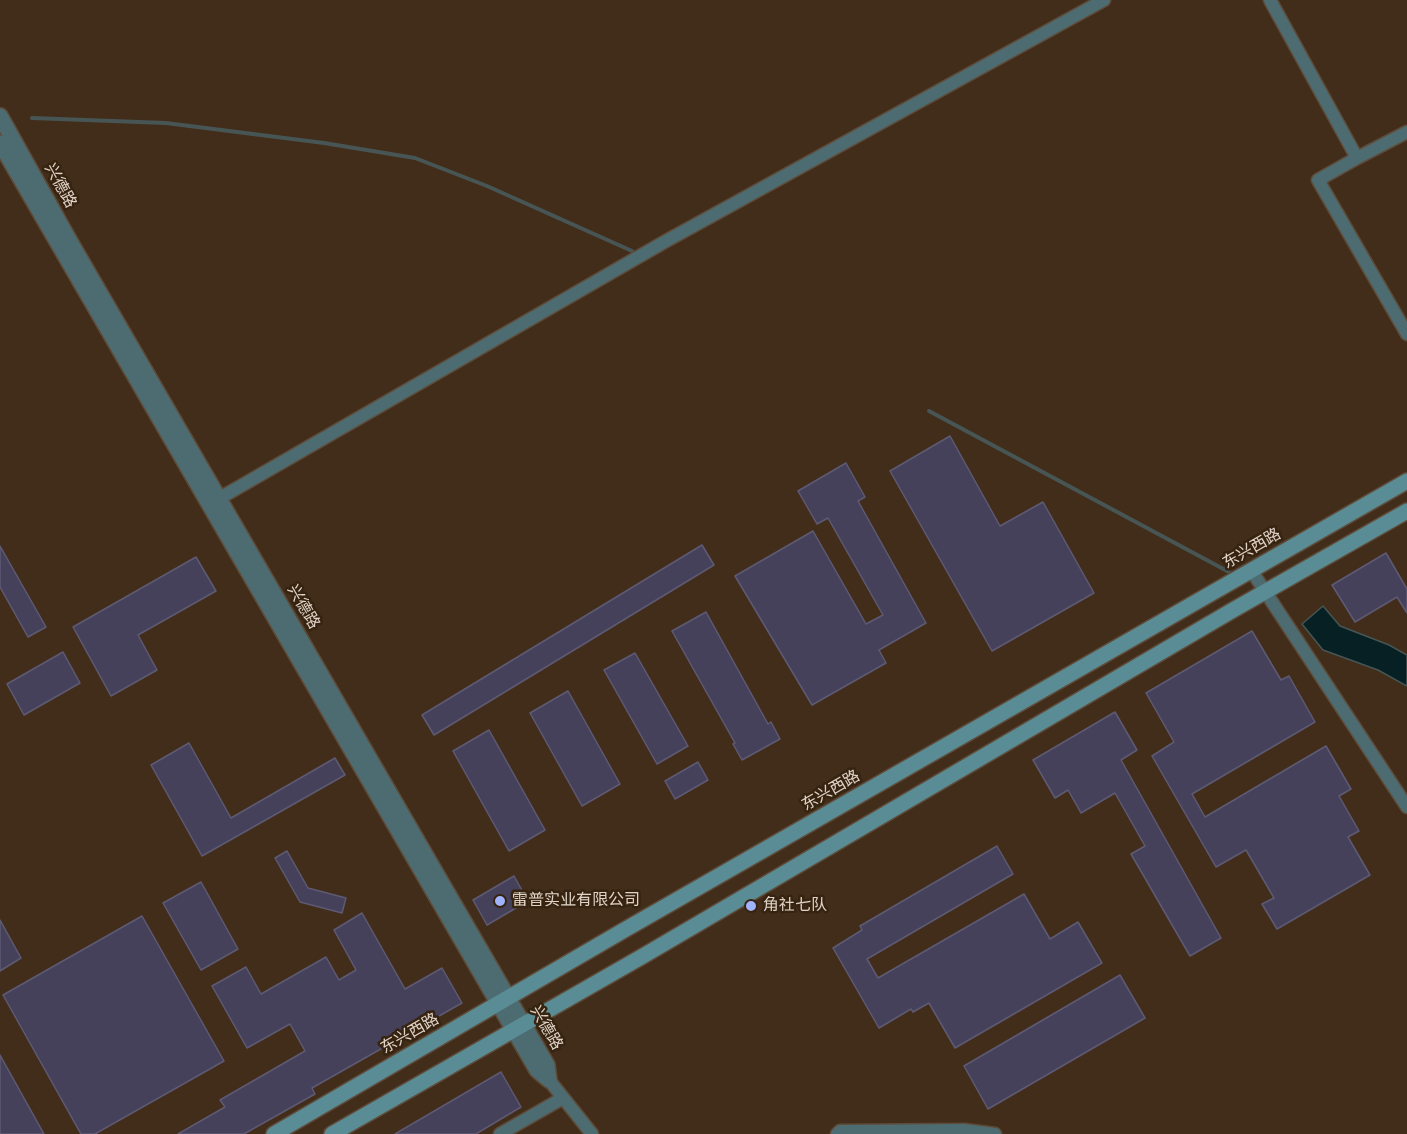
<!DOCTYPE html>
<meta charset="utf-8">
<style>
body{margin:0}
canvas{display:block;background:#412d1a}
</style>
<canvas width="1407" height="1134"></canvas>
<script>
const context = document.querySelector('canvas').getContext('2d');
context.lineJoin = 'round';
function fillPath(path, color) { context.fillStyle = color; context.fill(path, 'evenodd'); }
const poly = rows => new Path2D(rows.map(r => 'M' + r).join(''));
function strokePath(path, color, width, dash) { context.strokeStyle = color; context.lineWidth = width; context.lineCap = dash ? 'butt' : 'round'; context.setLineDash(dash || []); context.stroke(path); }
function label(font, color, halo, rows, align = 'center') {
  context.font = font + ' "Space Grotesk","Noto Sans SC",sans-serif'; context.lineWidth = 5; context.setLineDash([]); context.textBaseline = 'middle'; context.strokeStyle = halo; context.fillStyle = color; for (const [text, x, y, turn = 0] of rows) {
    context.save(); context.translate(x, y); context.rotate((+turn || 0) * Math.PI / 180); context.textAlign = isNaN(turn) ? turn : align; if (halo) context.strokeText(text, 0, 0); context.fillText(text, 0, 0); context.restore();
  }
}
const water = poly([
 [1323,606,1340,626,1389,645,1407,655,1407,686,1378,670,1323,650,1302,624,1323,606]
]);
const stream = poly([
 [32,118,166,123,324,143,415,158,487,186,632,251],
 [929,411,1229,572]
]);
const building = poly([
 [950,436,1000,526,1043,502,1094,593,992,651,890,471,950,436],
 [846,463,865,497,858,501,926,623,879,650,886,663,812,705,735,576,813,531,866,624,883,615,828,518,817,524,798,491,846,463],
 [702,545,714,565,434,735,422,715,702,545],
 [0,546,46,627,28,637,0,587,0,546],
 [1386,553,1407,589,1407,613,1397,597,1355,622,1332,585,1386,553],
 [196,557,216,591,138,635,157,670,111,696,73,627,196,557],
 [706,612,768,724,771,722,780,739,742,760,733,744,735,743,672,631,706,612],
 [1252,631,1281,680,1289,676,1315,722,1192,794,1205,817,1326,746,1351,789,1339,796,1359,831,1348,837,1370,875,1277,929,1262,904,1274,898,1246,850,1216,867,1152,756,1174,742,1146,693,1252,631],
 [63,652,80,683,24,715,7,684,63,652],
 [635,653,688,746,657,764,604,670,635,653],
 [568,691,620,784,582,806,530,713,568,691],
 [1115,712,1137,750,1121,760,1221,938,1190,956,1131,854,1145,846,1115,793,1081,813,1068,790,1055,798,1033,760,1115,712],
 [489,730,545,830,509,851,453,751,489,730],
 [189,743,231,818,335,758,345,775,202,856,151,765,189,743],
 [698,762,708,780,675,799,665,781,698,762],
 [997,846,1013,874,867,959,878,978,1024,894,1050,939,1078,922,1102,963,955,1048,929,1003,913,1012,911,1009,879,1028,833,948,862,930,860,926,997,846],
 [287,851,308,888,346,898,342,913,300,902,275,858,287,851],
 [514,876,528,901,487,925,473,900,514,876],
 [201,882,238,949,201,970,163,903,201,882],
 [362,913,405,989,442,968,462,1003,312,1088,315,1094,244,1134,178,1134,225,1107,220,1100,305,1051,290,1024,247,1048,212,986,246,967,261,994,326,957,339,980,356,970,334,930,362,913],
 [142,916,224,1061,95,1134,81,1134,3,995,142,916],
 [0,920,21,958,0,971,0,920],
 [1120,975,1145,1018,988,1109,964,1066,1120,975],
 [0,1055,44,1134,0,1134,0,1055],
 [501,1072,521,1107,476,1134,395,1134,501,1072]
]);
const minor = poly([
 [1270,0,1357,158,1318,180,1407,334],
 [1357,158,1407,132],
 [213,502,666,241,1104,0],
 [1251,570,1407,807],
 [549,1080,592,1134],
 [500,1134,563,1098],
 [837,1134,840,1131,964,1130,995,1134]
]);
const tertiary = poly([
 [0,116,69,240,547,1065,549,1080],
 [0,143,537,1070,549,1080]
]);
const secondary = poly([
 [274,1134,626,929,1407,481],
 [332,1134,643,956,1233,610,1407,511]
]);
const markers = [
 [500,901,6,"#a0b3fd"],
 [751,906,6,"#a0b3fd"]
];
const streetNames = [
 ["兴德路",60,186,61],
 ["东兴西路",1252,549,-30],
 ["兴德路",303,607,60],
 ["东兴西路",831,791,-30],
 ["兴德路",546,1028,60],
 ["东兴西路",410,1034,-30]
];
const poiNames = [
 ["雷普实业有限公司",512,901],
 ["角社七队",763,906]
];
fillPath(water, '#062023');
strokePath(water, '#475554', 1.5);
strokePath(stream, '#475554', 4);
fillPath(building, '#46415b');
strokePath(building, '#5e5a74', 1.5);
strokePath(minor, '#5e4b39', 15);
strokePath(tertiary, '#5e4b39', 18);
strokePath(secondary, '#5e4b39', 18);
strokePath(minor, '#4d6c72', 12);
strokePath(tertiary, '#4d6c72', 15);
strokePath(secondary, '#5a8c95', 15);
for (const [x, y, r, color] of markers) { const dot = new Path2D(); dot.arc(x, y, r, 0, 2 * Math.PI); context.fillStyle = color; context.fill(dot); strokePath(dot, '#362310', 2); }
label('16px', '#e0d2c7', '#362310', streetNames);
label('16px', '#e0d2c7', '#362310', poiNames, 'left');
</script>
